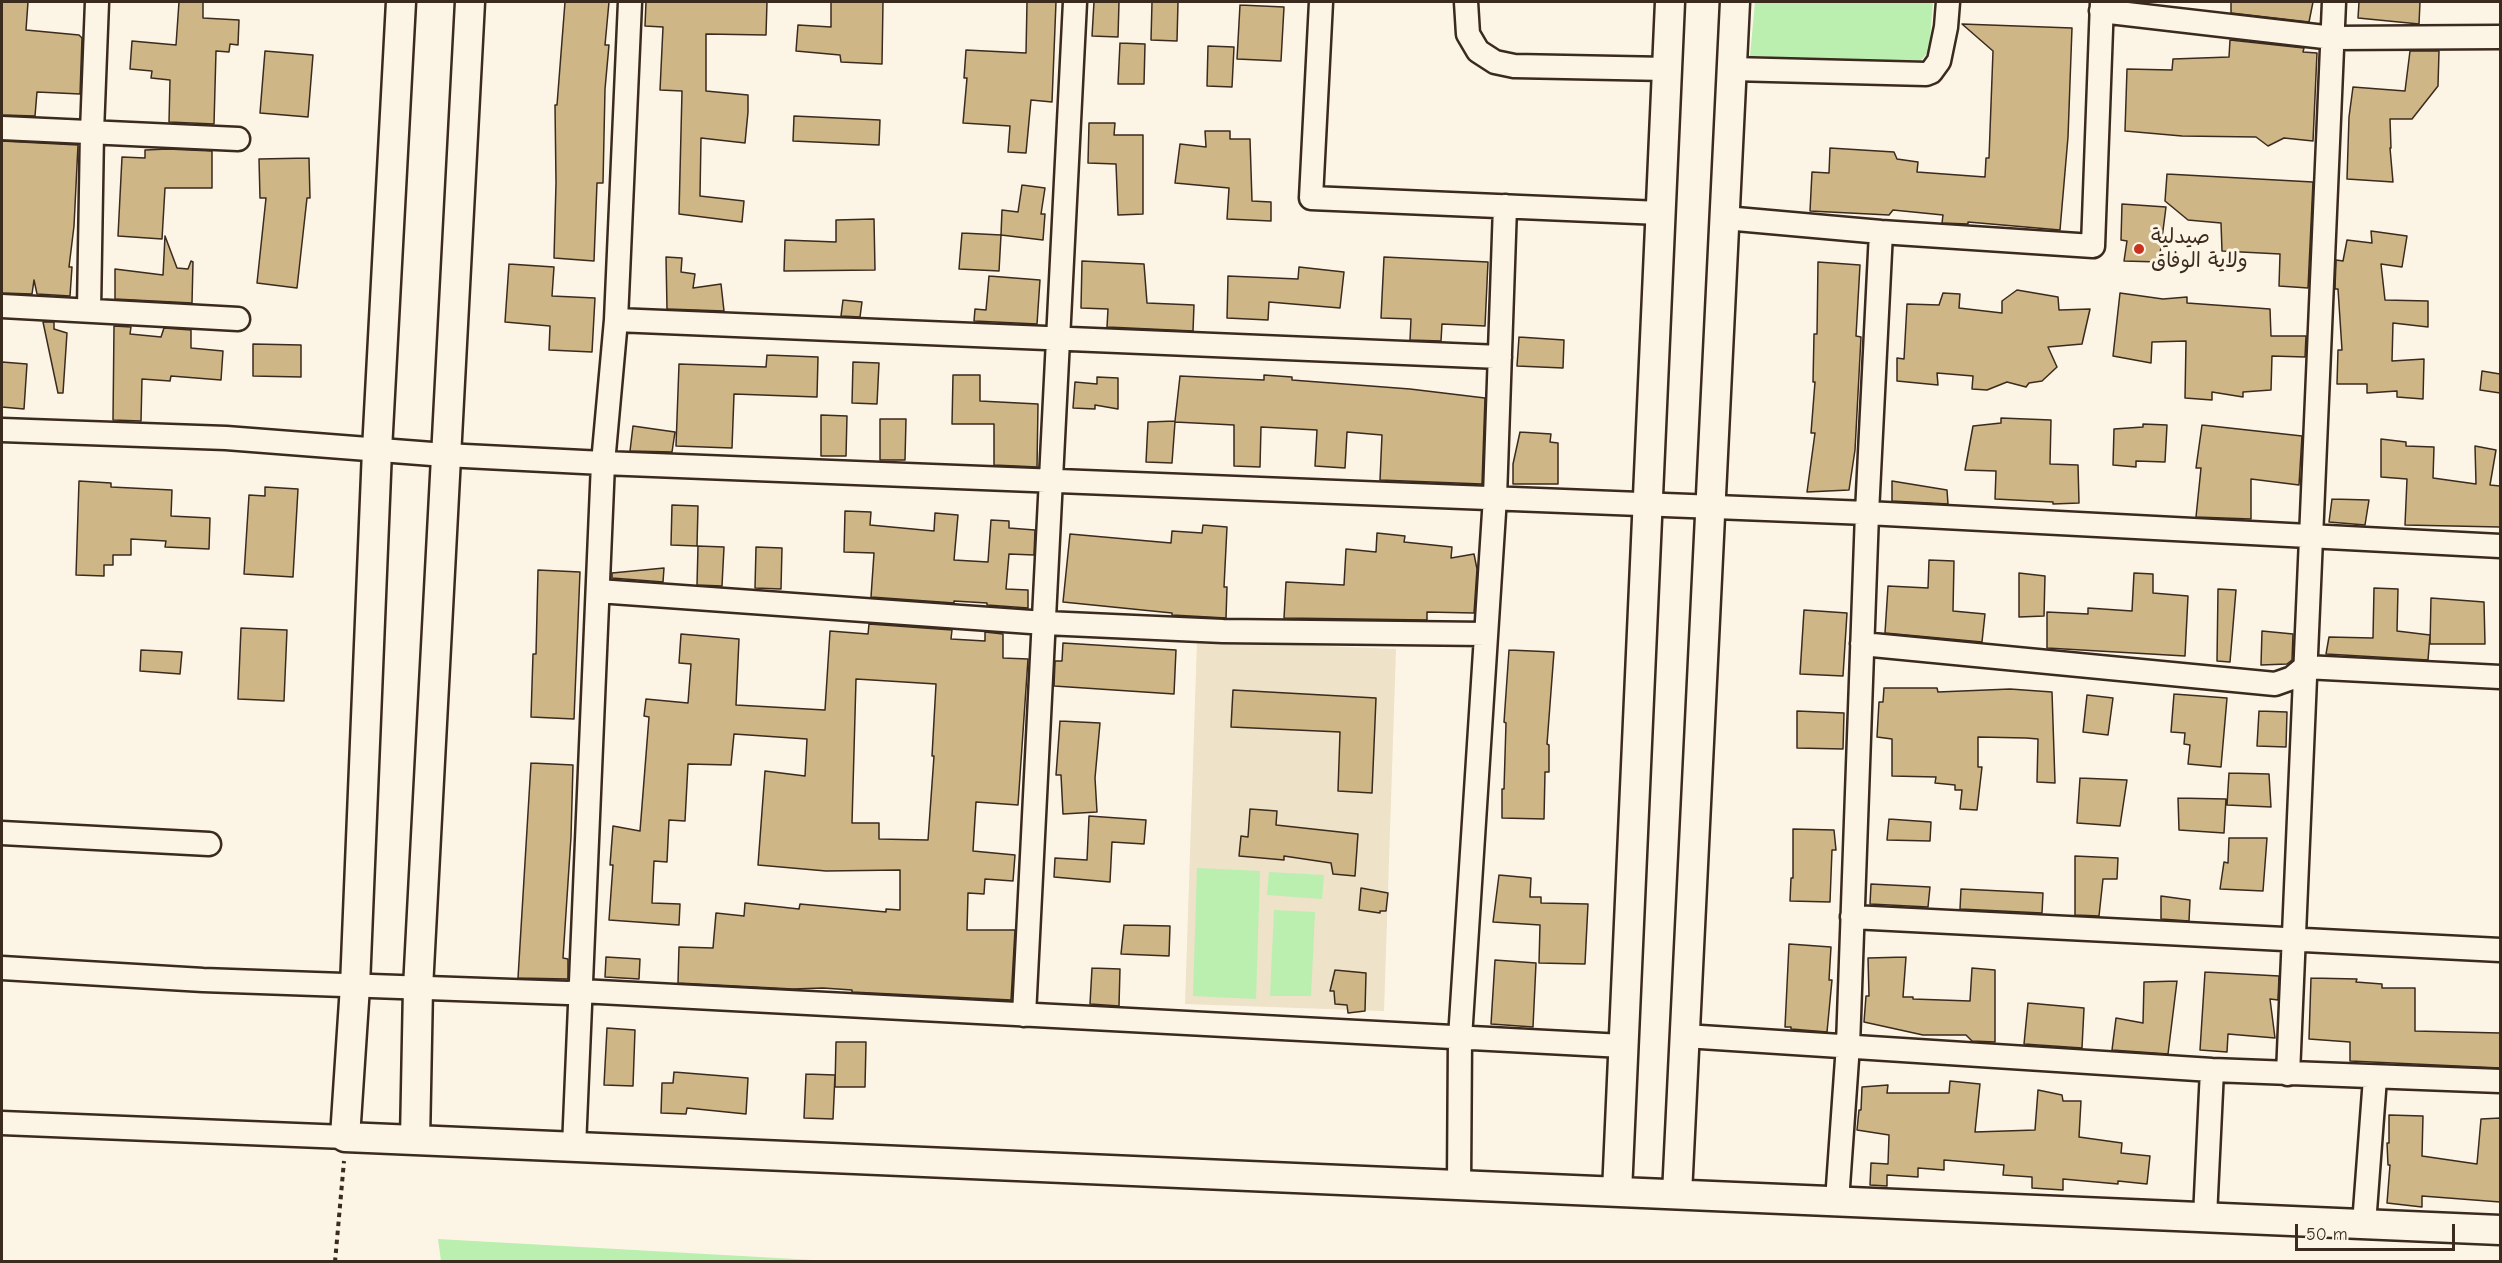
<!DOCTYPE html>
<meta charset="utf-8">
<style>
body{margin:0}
#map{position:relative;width:2502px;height:1263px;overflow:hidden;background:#fcf5e5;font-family:"Comic Neue",sans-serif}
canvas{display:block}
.frame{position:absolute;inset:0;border:3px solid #3b2a1e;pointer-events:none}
.scale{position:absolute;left:2295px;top:1224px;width:160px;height:27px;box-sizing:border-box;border:3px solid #3b2a1e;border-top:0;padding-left:8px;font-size:18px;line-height:21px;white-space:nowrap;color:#3b2a1e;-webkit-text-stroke:4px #fcf5e5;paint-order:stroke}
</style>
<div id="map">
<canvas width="2502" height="1263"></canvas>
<div class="frame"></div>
<div class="scale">50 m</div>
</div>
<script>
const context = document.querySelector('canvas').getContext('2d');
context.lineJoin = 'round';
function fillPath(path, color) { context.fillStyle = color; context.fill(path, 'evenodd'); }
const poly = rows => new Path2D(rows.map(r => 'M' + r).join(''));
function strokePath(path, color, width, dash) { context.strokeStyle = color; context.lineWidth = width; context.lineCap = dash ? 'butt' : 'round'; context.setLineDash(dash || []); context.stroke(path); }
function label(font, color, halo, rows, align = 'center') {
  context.font = font + ' "Comic Neue","Playpen Sans Arabic",sans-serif'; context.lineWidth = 6; context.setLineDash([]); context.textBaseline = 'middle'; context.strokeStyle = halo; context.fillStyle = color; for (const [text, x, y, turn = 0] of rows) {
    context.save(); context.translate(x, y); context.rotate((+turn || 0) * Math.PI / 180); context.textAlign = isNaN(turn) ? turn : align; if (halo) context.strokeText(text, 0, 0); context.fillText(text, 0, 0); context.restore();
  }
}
const built = poly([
 [1197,641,1396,649,1384,1011,1185,1004]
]);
const green = poly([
 [1755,2,1933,2,1929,51,1918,64,1750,56],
 [1197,868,1260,871,1256,999,1193,996],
 [1269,872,1324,875,1322,899,1267,895],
 [1274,910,1315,912,1311,996,1270,996],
 [438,1239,831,1261,441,1261]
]);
const building = poly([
 [2,2,28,2,26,30,79,35,82,38,80,94,37,92,35,116,2,115,2,2],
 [179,2,203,2,203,18,239,20,238,45,230,44,229,52,216,51,214,124,169,122,170,80,151,78,152,71,130,69,132,41,176,45,179,2],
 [565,2,609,2,605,45,609,45,605,89,603,183,597,183,594,261,554,258,556,183,555,105,557,105,565,2],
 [646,2,767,2,766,35,706,34,706,91,748,95,748,112,745,143,701,138,700,196,744,201,742,222,679,214,682,91,660,90,663,27,645,26,646,2],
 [831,2,883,2,882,64,841,62,840,55,796,51,798,25,831,27,831,2],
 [1027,2,1056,2,1052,102,1031,100,1026,153,1008,152,1010,126,963,123,967,78,964,78,966,50,1026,53,1027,2],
 [1094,2,1119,2,1118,37,1092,36,1094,2],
 [1152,2,1178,2,1177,41,1151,40,1152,2],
 [2231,2,2313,2,2309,22,2231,13,2231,2],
 [2359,2,2420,2,2419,24,2358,18,2359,2],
 [1240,5,1284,7,1281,61,1237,59,1240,5],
 [1962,24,2072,28,2068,137,2060,230,1968,222,1968,224,1942,223,1943,215,1893,210,1889,215,1810,211,1812,172,1829,173,1830,148,1894,152,1897,159,1918,162,1917,172,1985,177,1986,158,1989,158,1993,51,1962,24],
 [2230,40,2304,48,2303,52,2317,53,2313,141,2284,138,2268,146,2256,137,2182,136,2125,131,2127,69,2172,70,2173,59,2229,57,2230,40],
 [1120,43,1145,44,1144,84,1118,84,1120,43],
 [1208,46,1234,47,1232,87,1207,86,1208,46],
 [265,51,313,55,308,117,260,113,265,51],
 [2410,51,2439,51,2438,86,2412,119,2390,119,2391,148,2390,148,2393,182,2347,179,2349,117,2353,87,2405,91,2410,51],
 [794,116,880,120,879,145,793,141,794,116],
 [1089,123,1115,123,1114,135,1143,135,1143,214,1118,215,1116,164,1088,163,1089,123],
 [1205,131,1230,131,1230,139,1250,139,1252,201,1271,202,1271,221,1227,219,1229,188,1175,183,1180,144,1206,147,1205,131],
 [2,141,78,145,74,226,69,267,72,267,70,296,37,294,34,280,32,294,2,293,2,141],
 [168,149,212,151,212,188,165,188,162,239,118,236,122,157,145,158,145,150,168,149],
 [309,158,310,198,307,198,297,288,257,283,266,198,260,198,259,159,309,158],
 [2167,174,2313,182,2308,288,2279,286,2280,254,2222,251,2221,223,2188,220,2165,201,2167,174],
 [1022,185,1045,188,1041,214,1045,214,1043,240,1001,235,1002,210,1018,212,1022,185],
 [2122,204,2166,207,2159,262,2124,261,2127,241,2121,240,2122,204],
 [874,219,875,270,784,271,785,240,836,242,836,220,874,219],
 [2371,231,2407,236,2402,267,2381,264,2385,300,2428,301,2428,327,2393,323,2392,361,2424,359,2423,399,2397,397,2397,391,2367,393,2367,384,2337,384,2338,350,2342,350,2338,289,2335,289,2336,260,2343,261,2347,240,2372,243,2371,231],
 [962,233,1001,235,999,271,959,269,962,233],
 [165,236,177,268,188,269,191,261,193,262,192,303,115,299,115,269,163,275,165,236],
 [666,257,682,258,681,272,695,274,693,288,721,284,724,311,667,309,666,257],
 [1384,257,1488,262,1485,326,1442,324,1441,341,1410,340,1411,319,1381,318,1384,257],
 [1082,261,1144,264,1147,303,1194,305,1193,331,1107,327,1108,309,1081,308,1082,261],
 [1818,262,1860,265,1856,336,1861,337,1855,450,1849,490,1807,492,1815,433,1811,433,1815,382,1813,382,1814,334,1817,334,1818,262],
 [509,264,554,267,552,296,595,298,592,352,549,350,550,326,505,322,509,264],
 [1299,267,1344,272,1340,308,1269,302,1268,320,1227,318,1228,276,1298,279,1299,267],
 [989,276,1040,280,1037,324,974,321,975,309,986,310,989,276],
 [2017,290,2058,297,2059,310,2090,309,2082,344,2048,347,2057,367,2042,381,2029,383,2026,387,2007,382,1987,390,1972,389,1973,376,1937,373,1938,385,1897,381,1897,358,1904,359,1907,304,1939,305,1943,293,1960,294,1959,308,2002,313,2002,301,2017,290],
 [2120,293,2163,299,2187,297,2187,303,2270,309,2271,336,2306,336,2305,357,2272,356,2271,390,2243,392,2243,397,2212,392,2212,400,2185,398,2186,341,2152,342,2151,363,2113,356,2120,293],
 [843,300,862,302,860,317,841,316,843,300],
 [43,322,54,322,54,329,67,333,63,393,58,393,43,322],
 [114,326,131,327,130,334,161,337,164,328,191,330,191,348,223,351,221,380,171,376,170,381,142,379,141,421,113,420,114,326],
 [1519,337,1564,340,1563,368,1517,366,1519,337],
 [253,344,301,345,301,377,253,376,253,344],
 [767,355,818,357,817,397,734,394,732,448,676,446,679,364,766,367,767,355],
 [2,362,27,364,24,409,2,407,2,362],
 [853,362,879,363,877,404,852,403,853,362],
 [2482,371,2500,374,2500,393,2480,390,2482,371],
 [953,375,980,375,980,401,1038,404,1037,467,994,465,994,424,952,424,953,375],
 [1264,375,1292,377,1292,380,1410,389,1485,398,1482,484,1380,480,1382,435,1347,432,1345,468,1315,466,1317,430,1261,427,1260,467,1234,466,1234,425,1175,422,1172,463,1146,462,1148,422,1175,421,1180,376,1264,380,1264,375],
 [1097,377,1118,378,1118,409,1095,405,1095,409,1073,408,1075,382,1097,384,1097,377],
 [821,415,847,416,846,456,821,456,821,415],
 [2001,418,2051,420,2050,464,2078,465,2079,503,2053,504,2053,502,1995,499,1996,471,1965,470,1973,426,2001,423,2001,418],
 [880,419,906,419,905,460,880,460,880,419],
 [2143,424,2167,425,2165,462,2136,461,2136,467,2113,465,2114,429,2143,427,2143,424],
 [2202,425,2302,436,2299,485,2251,479,2251,519,2196,517,2201,468,2196,468,2202,425],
 [633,426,675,432,672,452,630,451,633,426],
 [1520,432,1551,434,1550,442,1558,443,1558,484,1513,484,1513,464,1520,432],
 [2381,439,2406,442,2406,446,2434,447,2433,478,2476,484,2475,446,2496,450,2490,485,2500,486,2500,527,2405,525,2407,479,2381,477,2381,439],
 [79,481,111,483,111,487,172,490,171,516,210,518,209,549,165,547,166,541,131,539,131,555,113,555,113,565,104,565,104,576,76,575,79,481],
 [1892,481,1947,490,1948,504,1892,501,1892,481],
 [265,487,298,489,293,577,244,574,249,495,265,496,265,487],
 [2332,499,2369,500,2365,525,2329,522,2332,499],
 [672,505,698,506,697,546,671,545,672,505],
 [845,511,871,512,870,525,934,531,935,513,958,515,954,560,988,562,991,520,1009,521,1009,528,1035,530,1034,555,1009,554,1006,589,1028,590,1028,608,987,605,987,603,954,601,954,603,871,597,874,553,844,552,845,511],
 [1203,525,1227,527,1224,587,1227,587,1226,618,1172,615,1172,613,1063,602,1070,534,1171,543,1172,531,1202,533,1203,525],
 [1377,533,1405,536,1404,542,1452,547,1451,558,1474,554,1477,569,1474,613,1427,612,1427,620,1284,618,1286,582,1344,585,1346,549,1376,552,1377,533],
 [698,546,724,547,722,586,697,585,698,546],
 [756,547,782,548,781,589,755,588,756,547],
 [1929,560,1954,561,1953,611,1985,614,1982,642,1885,633,1888,586,1928,588,1929,560],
 [664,568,663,582,612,578,612,573,664,568],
 [538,570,580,572,574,719,531,717,533,654,536,654,538,570],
 [2019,573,2045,576,2044,616,2019,617,2019,573],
 [2134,573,2153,574,2153,593,2188,596,2185,656,2047,648,2047,612,2088,614,2088,608,2132,611,2134,573],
 [2374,588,2398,589,2397,631,2430,635,2428,660,2326,654,2329,637,2373,638,2374,588],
 [2218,589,2236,590,2230,662,2217,661,2218,589],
 [2431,598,2484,602,2485,644,2430,644,2431,598],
 [1804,610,1847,613,1843,676,1800,674,1804,610],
 [869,624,952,630,951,639,985,641,985,632,1003,634,1003,658,1028,659,1018,805,976,802,973,851,1015,855,1013,881,985,879,984,894,968,893,967,930,1015,930,1011,1000,852,992,852,990,823,988,793,989,678,983,679,947,713,948,716,913,744,916,745,903,799,909,800,904,886,912,886,909,900,910,900,870,826,871,758,865,765,771,805,776,807,739,734,734,731,765,688,764,685,821,669,820,667,862,654,861,652,903,680,904,679,925,609,920,613,865,610,865,613,826,640,831,649,717,644,716,646,699,688,703,691,664,679,663,681,634,739,639,736,705,825,710,830,631,868,634,869,624],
 [856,679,936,684,932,756,934,756,928,840,879,839,879,823,852,823,856,679],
 [241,628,287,630,284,701,238,699,241,628],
 [2262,631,2293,634,2292,660,2287,664,2261,665,2262,631],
 [1063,643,1176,650,1174,694,1054,686,1055,661,1062,661,1063,643],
 [141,650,182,652,180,674,140,671,141,650],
 [1509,650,1554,652,1547,744,1549,745,1549,772,1545,772,1544,819,1502,818,1502,789,1504,789,1506,723,1504,722,1509,650],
 [1884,688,1937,688,1938,692,2010,689,2052,692,2055,783,2037,782,2038,739,2026,738,1978,737,1978,767,1982,767,1977,810,1960,809,1962,790,1955,790,1955,785,1935,783,1936,777,1892,776,1892,739,1877,737,1879,702,1883,702,1884,688],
 [1233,690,1376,698,1372,793,1338,791,1340,732,1231,727,1233,690],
 [2174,694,2227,698,2221,767,2188,764,2190,745,2184,744,2185,733,2171,732,2174,694],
 [2087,695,2113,698,2108,735,2083,732,2087,695],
 [1797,711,1844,713,1843,749,1797,748,1797,711],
 [2259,711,2287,712,2286,747,2257,746,2259,711],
 [1060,721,1100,723,1095,778,1097,812,1063,814,1061,775,1056,775,1060,721],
 [531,763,573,765,571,837,563,958,568,959,568,979,518,978,531,763],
 [2229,773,2269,774,2271,807,2227,805,2229,773],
 [2080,778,2127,780,2120,826,2077,823,2080,778],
 [2178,798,2226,799,2224,833,2179,830,2178,798],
 [1250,809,1277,811,1276,825,1358,834,1355,876,1333,874,1331,863,1284,856,1284,860,1239,856,1241,836,1248,837,1250,809],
 [1089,816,1146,820,1144,844,1112,842,1110,882,1054,877,1055,858,1087,860,1089,816],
 [1889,819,1931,822,1930,841,1887,840,1889,819],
 [1793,829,1834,830,1836,850,1832,850,1830,902,1790,901,1791,878,1793,878,1793,829],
 [2229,838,2267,838,2263,891,2220,889,2224,862,2228,863,2229,838],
 [2075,856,2118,858,2117,879,2103,879,2099,916,2075,915,2075,856],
 [1499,875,1531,878,1530,897,1541,897,1541,903,1588,904,1585,964,1539,963,1540,925,1493,922,1499,875],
 [1871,884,1930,887,1928,907,1870,904,1871,884],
 [1361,888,1388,893,1386,911,1380,911,1380,913,1359,910,1361,888],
 [1961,889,2043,893,2042,913,1960,909,1961,889],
 [2161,896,2190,900,2189,921,2161,919,2161,896],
 [1124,925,1170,926,1169,956,1121,954,1124,925],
 [1789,944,1831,947,1829,980,1832,980,1827,1032,1791,1029,1791,1027,1785,1027,1789,944],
 [606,957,640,959,639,979,605,977,606,957],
 [1906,957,1903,997,1913,997,1913,999,1970,1001,1972,968,1995,970,1995,1042,1972,1041,1966,1035,1923,1035,1864,1022,1866,996,1869,996,1868,958,1906,957],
 [1495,960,1536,963,1533,1027,1491,1024,1495,960],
 [1092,968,1120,969,1119,1006,1090,1004,1092,968],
 [1335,970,1366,973,1365,1011,1348,1013,1347,1005,1335,1004,1334,991,1330,991,1335,970],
 [2205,972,2279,976,2278,1000,2270,999,2275,1038,2228,1034,2227,1052,2200,1050,2205,972],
 [2311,978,2357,979,2356,982,2382,984,2382,988,2415,988,2415,1031,2500,1033,2500,1068,2350,1061,2350,1042,2309,1039,2311,978],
 [2177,981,2168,1054,2112,1050,2116,1018,2143,1023,2144,982,2177,981],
 [2028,1003,2084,1008,2082,1048,2024,1044,2028,1003],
 [607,1028,635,1030,633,1086,604,1085,607,1028],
 [836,1042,866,1042,865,1087,835,1087,836,1042],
 [674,1072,748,1078,746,1114,687,1108,686,1114,661,1113,662,1083,673,1083,674,1072],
 [806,1074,835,1075,833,1119,804,1118,806,1074],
 [1950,1081,1980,1084,1975,1132,2035,1130,2038,1090,2062,1095,2063,1101,2081,1101,2079,1137,2122,1143,2121,1153,2150,1156,2147,1184,2118,1181,2118,1184,2063,1179,2063,1190,2032,1188,2032,1177,2003,1175,2004,1165,1944,1160,1944,1170,1918,1168,1918,1177,1887,1175,1887,1186,1870,1185,1871,1163,1888,1164,1889,1135,1857,1130,1859,1110,1861,1110,1862,1087,1888,1085,1887,1093,1949,1093,1950,1081],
 [2389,1115,2423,1116,2422,1156,2477,1164,2481,1119,2500,1118,2500,1202,2422,1196,2422,1207,2387,1203,2390,1165,2388,1165,2387,1143,2389,1143,2389,1115]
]);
const path = poly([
 [335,1262,344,1161]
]);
const minor = poly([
 [1321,2,1311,198,1660,213],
 [1466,2,1468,34,1478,51,1495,62,1514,66,1667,69],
 [2101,11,2333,38,2500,37],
 [1732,69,1926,74,1931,72,1939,61,1946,27,1948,2],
 [2,128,238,139],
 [1725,218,1881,232,2093,246,2102,2],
 [2,306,238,319],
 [89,309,92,132,97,2],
 [616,320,1500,357],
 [2,430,226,438,445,455,603,463,1867,513,2500,546],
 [598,591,1045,623,1223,631,1486,634],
 [1862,644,2275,684,2292,678,2305,667,2500,677],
 [2,833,209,844],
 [1852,917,2500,950],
 [2,968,203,980,568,993,580,991,1623,1046],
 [1024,1015,1075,2],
 [1685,1036,2212,1070,2500,1081],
 [2288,1074,2334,2],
 [2,1123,345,1137],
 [574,1147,603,463,616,320,630,2],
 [1459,1185,1460,1038,1495,497,1505,206],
 [1837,1201,1848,1045,1867,513,1881,232],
 [2205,1217,2212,1070],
 [2364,1224,2375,1078]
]);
const tertiary = poly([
 [401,2,377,450,355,986,345,1137,2500,1230],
 [415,1140,418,988,470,2],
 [1617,1192,1670,2],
 [1677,1194,1735,2]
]);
const markers = [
 [2139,249,6,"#c8321e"]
];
const poiNames = [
 ["صيدلية",2151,237],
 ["ولاية الوفاق",2151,261]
];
fillPath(built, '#eee2c8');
fillPath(green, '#baefb0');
fillPath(building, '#ceb686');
strokePath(building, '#3b2a1e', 1.5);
strokePath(minor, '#3b2a1e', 27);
strokePath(tertiary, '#3b2a1e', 33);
strokePath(path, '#3b2a1e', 4, [4.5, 4.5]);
strokePath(minor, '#fcf5e5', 22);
strokePath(tertiary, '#fcf5e5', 28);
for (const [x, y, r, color] of markers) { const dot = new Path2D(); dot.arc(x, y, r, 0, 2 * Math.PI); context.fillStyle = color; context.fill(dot); strokePath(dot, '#fcf5e5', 2); }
label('21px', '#3b2a1e', '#fcf5e5', poiNames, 'left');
</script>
